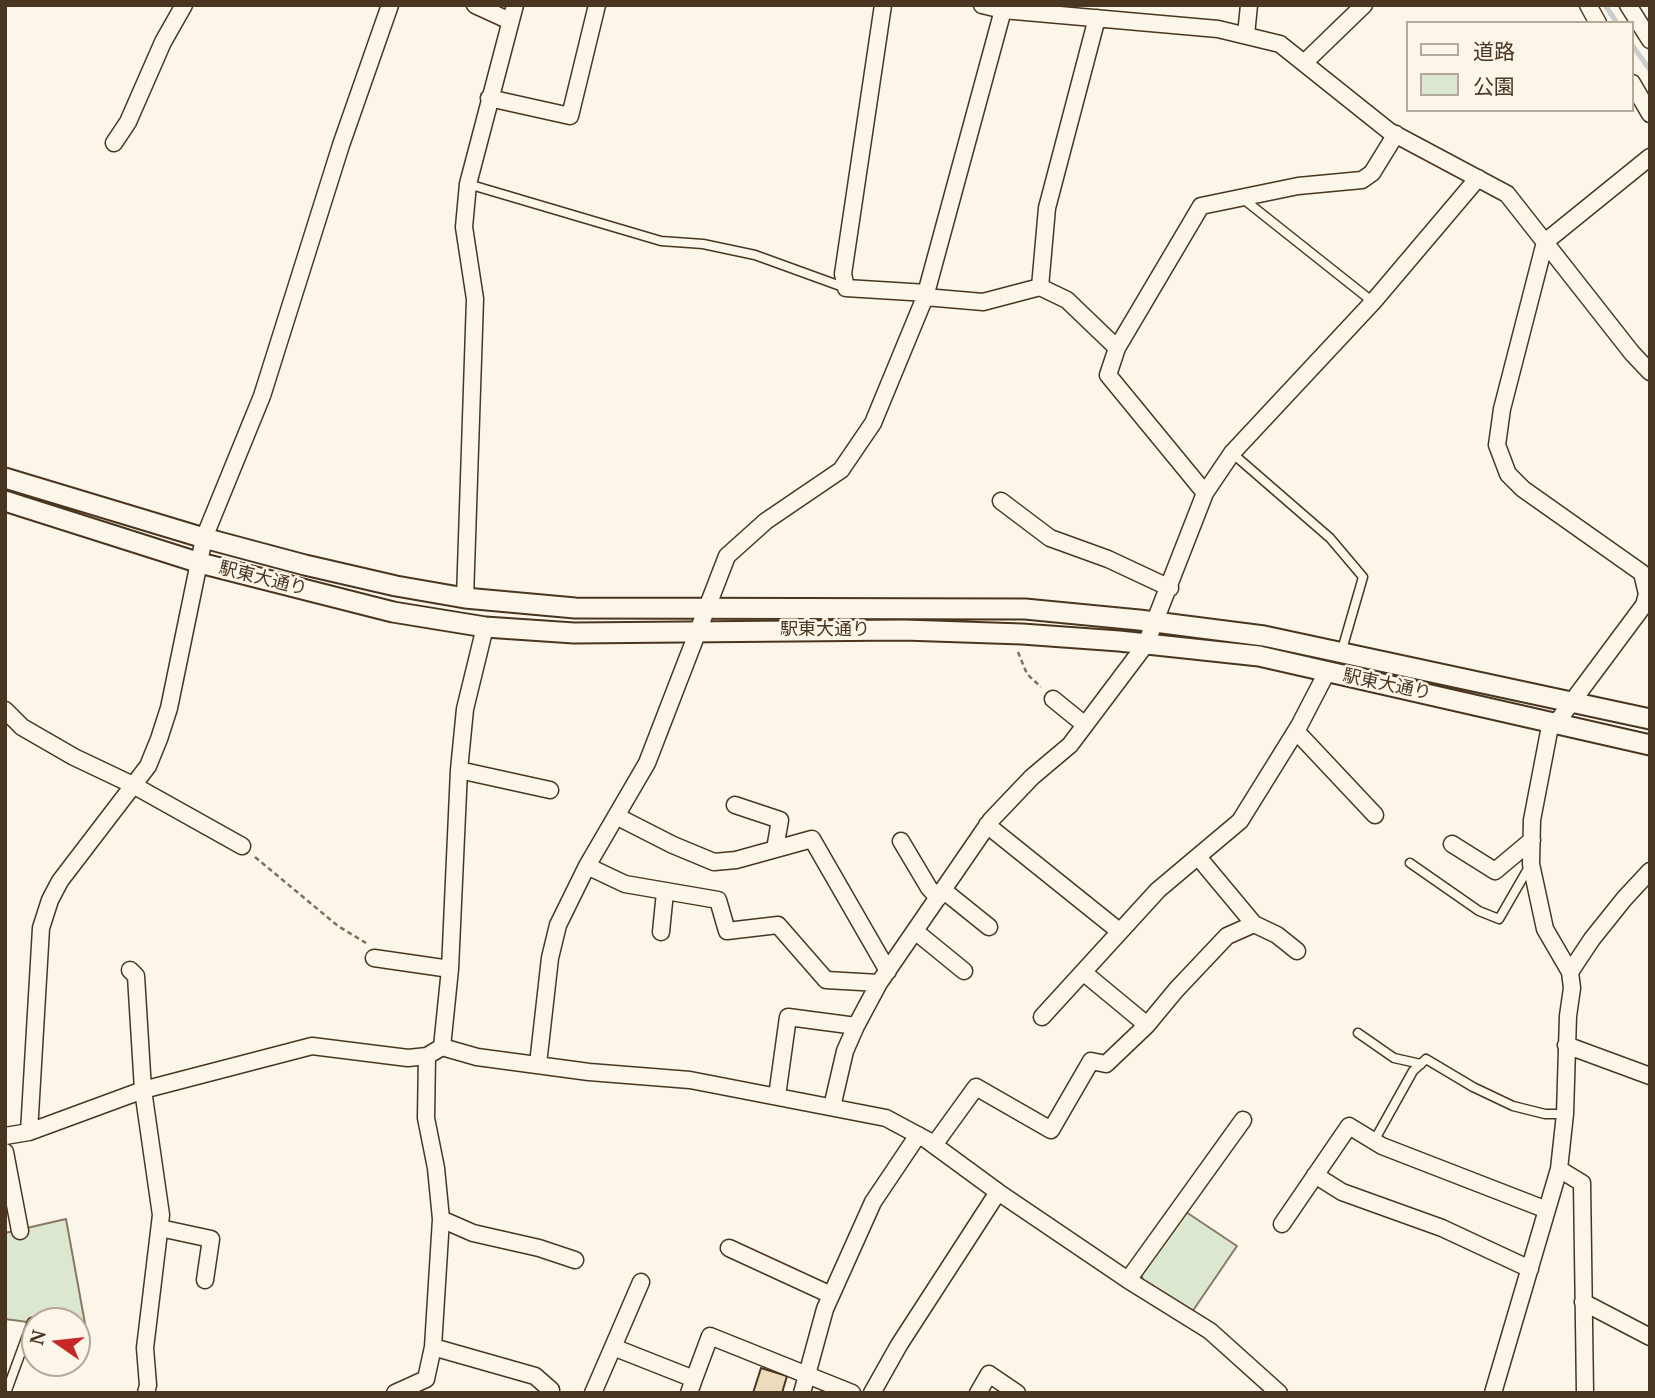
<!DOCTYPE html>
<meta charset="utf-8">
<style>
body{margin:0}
#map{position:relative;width:1655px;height:1398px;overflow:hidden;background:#fbf6e9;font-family:"PT Serif","Noto Sans JP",serif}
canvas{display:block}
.frame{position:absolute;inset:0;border:7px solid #4a3520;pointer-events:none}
.legend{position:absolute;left:1406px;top:21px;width:228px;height:91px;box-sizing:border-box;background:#fbf6e9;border:2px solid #b4a999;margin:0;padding:9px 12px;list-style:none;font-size:21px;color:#4a3520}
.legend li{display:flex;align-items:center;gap:14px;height:35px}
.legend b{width:35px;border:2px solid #b4a999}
.north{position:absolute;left:21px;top:1307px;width:70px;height:70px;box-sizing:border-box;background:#fbf6e9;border:2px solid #b4a999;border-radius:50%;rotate:284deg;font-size:19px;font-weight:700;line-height:28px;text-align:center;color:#4a3520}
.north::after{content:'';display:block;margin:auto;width:24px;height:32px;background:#c62828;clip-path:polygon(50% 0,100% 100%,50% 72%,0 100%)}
</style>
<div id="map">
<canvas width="1655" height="1398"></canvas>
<div class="frame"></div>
<ul class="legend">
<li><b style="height:9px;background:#fbf6e9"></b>道路</li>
<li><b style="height:19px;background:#dce7d0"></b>公園</li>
</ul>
<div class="north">N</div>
</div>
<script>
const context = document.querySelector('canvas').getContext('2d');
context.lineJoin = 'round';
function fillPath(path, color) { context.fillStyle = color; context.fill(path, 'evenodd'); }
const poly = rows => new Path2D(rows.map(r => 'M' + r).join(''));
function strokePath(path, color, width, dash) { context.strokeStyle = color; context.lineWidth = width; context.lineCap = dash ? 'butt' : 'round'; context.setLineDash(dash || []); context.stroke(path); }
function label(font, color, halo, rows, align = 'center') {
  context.font = font + ' "PT Serif","Noto Sans JP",serif'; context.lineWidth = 5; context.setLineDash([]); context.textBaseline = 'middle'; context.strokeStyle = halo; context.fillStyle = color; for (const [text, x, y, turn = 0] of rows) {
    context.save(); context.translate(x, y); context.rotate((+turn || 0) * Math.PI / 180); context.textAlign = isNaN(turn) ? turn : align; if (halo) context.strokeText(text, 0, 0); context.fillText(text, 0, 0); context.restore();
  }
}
const green = poly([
 [1186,1212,1237,1246,1192,1312,1143,1281,1141,1273,1186,1212],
 [66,1219,86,1329,77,1328,77,1321,35,1323,5,1319,5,1233,66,1219]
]);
const stream = poly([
 [1605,5,1617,23],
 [1632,45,1650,70]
]);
const building = poly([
 [761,1368,787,1376,782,1393,753,1393,761,1368]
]);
const path = poly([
 [1018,652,1027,674,1041,687],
 [255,857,338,926,366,943]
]);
const service = poly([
 [468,184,661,241,703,244,755,255,846,288],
 [1242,198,1373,302],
 [1232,453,1330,538,1363,577,1341,653],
 [1410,863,1479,911,1499,919,1529,867],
 [1358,1033,1394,1058,1421,1064],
 [1374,1141,1413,1071,1426,1059,1473,1087,1513,1106,1545,1114,1565,1114],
 [6,1393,32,1322]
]);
const minor = poly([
 [475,5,510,21],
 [883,5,843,274,846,288,927,293],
 [982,5,1003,10,1218,29,1280,44,1389,131,1507,194,1632,353,1650,372],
 [1588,5,1598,23],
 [1628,5,1650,40],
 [1246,35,1249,5],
 [1304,63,1364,5],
 [1632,83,1650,114],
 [489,98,570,116,597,5],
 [114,143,128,122,163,42,184,5],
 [1040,287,1047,208,1097,18],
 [925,297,983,302,1040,287,1067,300,1117,348,1108,375,1205,493],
 [1117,348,1201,206,1298,186,1362,180,1372,173,1396,134],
 [1001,501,1050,538,1108,559,1170,588],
 [465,598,475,299,464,227,468,184,515,5],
 [1053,699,1085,725],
 [5,710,22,727,74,757,133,785,242,846],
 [1551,721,1532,820,1531,864,1545,929,1570,972],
 [1557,722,1644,605,1647,594,1642,573,1523,489,1508,474,1497,445,1502,409,1545,242,1650,157],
 [1296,731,1375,815],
 [459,770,550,790],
 [735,805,780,820,775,849],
 [616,816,673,845,714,862,736,860,812,839,888,971],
 [987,825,1119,931],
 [901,841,929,888,938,898],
 [1452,844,1495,871,1532,840],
 [1199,858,1254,924],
 [587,866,625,884,718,900,727,931,778,925,826,980,879,983],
 [943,890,989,927],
 [915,931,964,971],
 [661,932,665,892],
 [374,958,450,969],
 [130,970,136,976,143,1090,161,1215,145,1348,148,1385,146,1393],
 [1083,972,1147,1025],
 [1042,1017,1158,890,1240,821,1299,726,1327,672],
 [1566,1045,1650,1076],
 [442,1047,450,969,459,770,465,709,485,627],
 [538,1064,550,958,558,925,587,866,647,763,727,556,766,521,841,470,873,423,925,297,1003,10],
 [777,1096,788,1017,856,1026],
 [832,1107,845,1051,856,1026,879,983,991,820,1032,777,1070,745,1146,644,1205,493,1232,453,1373,302,1478,178],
 [29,1132,41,928,50,900,60,881,148,766,159,739,169,708,204,538,262,396,341,145,390,5],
 [5,1136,29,1132,143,1090,312,1046,408,1058,427,1056,442,1047,477,1057,589,1072,690,1080,886,1118,927,1140,998,1192,1128,1280,1210,1331,1279,1393],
 [934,1145,976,1087,1051,1130,1091,1061,1106,1064,1147,1025,1176,990,1227,936,1254,924,1277,935,1297,951],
 [5,1152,20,1231],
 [1559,1169,1582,1183,1585,1393],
 [1315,1175,1342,1192,1442,1228,1530,1269],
 [441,1219,473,1233,539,1248,575,1260],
 [1282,1224,1349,1126,1382,1146,1547,1210],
 [160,1228,211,1239,205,1280],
 [729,1248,831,1295],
 [1128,1280,1243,1120],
 [1583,1302,1650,1337],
 [433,1347,535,1376,551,1390],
 [613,1347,641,1282],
 [694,1379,710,1336,852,1393],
 [395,1393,426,1379,433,1347,441,1219,436,1168,426,1118,427,1056],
 [593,1393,613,1347,694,1379,689,1393],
 [802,1393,825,1309,873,1202,918,1135],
 [872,1393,899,1345,998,1192],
 [978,1393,989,1374,1017,1393],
 [1493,1393,1559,1169,1565,1114,1568,1016,1572,988,1570,972,1592,939,1624,899,1650,871]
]);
const tertiary = poly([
 [5,478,204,538,305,565,396,586,465,598,575,608,1025,609,1139,620,1264,636,1650,719],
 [5,501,200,563,393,612,485,627,574,633,904,630,1022,634,1119,641,1259,656,1650,745]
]);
const streetNames = [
 ["駅東大通り",263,579,14],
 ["駅東大通り",825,630],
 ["駅東大通り",1387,685,12]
];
fillPath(green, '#dce7d0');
strokePath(green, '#887966', 2);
strokePath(stream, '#c9cecd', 5);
fillPath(building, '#ecdcbc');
strokePath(building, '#4a3520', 2);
strokePath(service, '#4a3520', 11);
strokePath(minor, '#4a3520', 19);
strokePath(tertiary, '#4a3520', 23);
strokePath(path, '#7f6f5c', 2.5, [5, 3.5]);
strokePath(service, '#fbf6e9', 8);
strokePath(minor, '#fbf6e9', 16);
strokePath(tertiary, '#fbf6e9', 19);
label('18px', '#4a3520', '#fbf6e9', streetNames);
</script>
